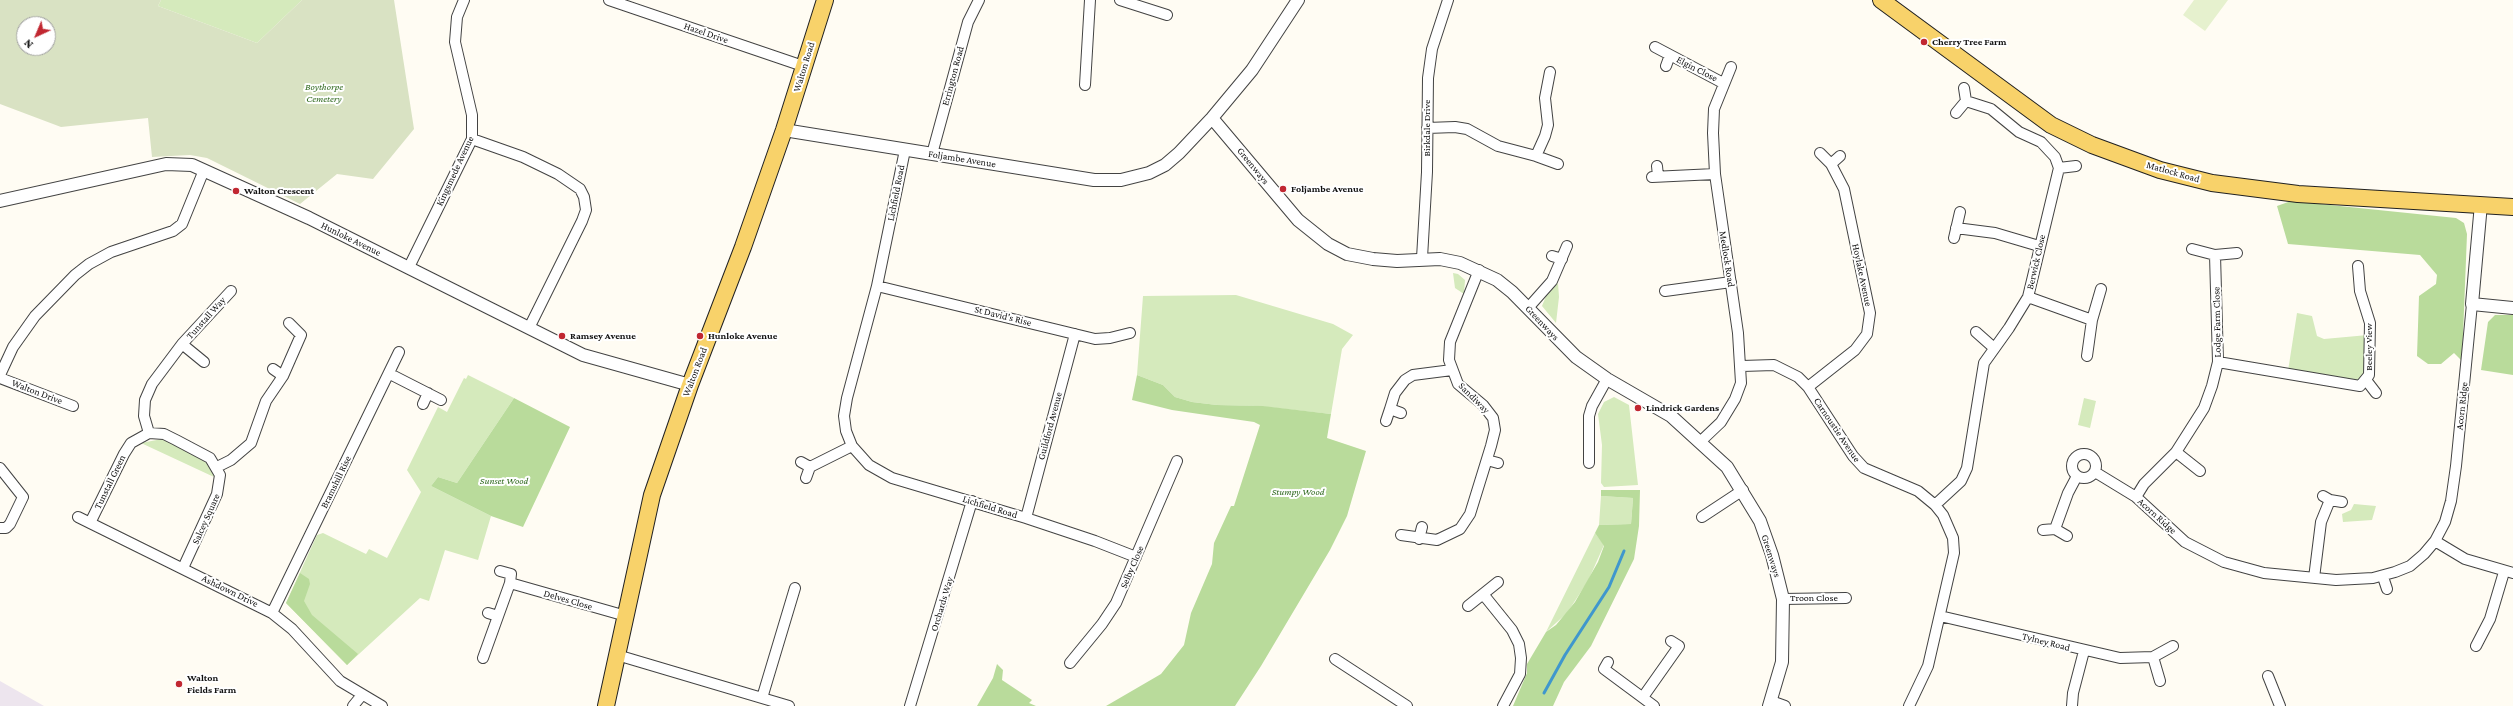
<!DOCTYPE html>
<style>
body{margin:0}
#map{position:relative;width:2513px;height:706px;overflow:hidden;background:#fffcf3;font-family:"Crimson Pro",serif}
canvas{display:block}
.north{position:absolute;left:16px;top:16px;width:40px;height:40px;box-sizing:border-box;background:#fff;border:1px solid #9f9f9f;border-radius:50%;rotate:224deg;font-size:11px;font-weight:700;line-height:16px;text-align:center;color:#101010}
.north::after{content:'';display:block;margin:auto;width:14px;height:18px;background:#c12731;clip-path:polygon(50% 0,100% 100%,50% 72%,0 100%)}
</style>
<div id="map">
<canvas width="2513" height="706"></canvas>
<div class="north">N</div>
</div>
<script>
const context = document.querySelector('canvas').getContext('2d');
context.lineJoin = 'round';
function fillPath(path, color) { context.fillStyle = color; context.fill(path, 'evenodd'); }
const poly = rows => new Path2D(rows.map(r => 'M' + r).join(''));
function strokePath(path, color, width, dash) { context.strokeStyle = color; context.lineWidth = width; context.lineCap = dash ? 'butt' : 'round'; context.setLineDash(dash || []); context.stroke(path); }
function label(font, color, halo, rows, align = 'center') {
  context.font = font + ' "Crimson Pro",serif'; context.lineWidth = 4; context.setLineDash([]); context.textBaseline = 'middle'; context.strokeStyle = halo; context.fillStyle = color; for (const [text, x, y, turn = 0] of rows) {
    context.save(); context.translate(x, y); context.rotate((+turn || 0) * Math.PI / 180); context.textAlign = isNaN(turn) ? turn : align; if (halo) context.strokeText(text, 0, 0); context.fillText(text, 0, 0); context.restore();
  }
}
const industrial = poly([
 [0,681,44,706,0,706]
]);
const green = poly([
 [161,0,302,0,257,43,158,6],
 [1453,273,1458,274,1465,280,1464,294,1455,288],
 [1558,283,1559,297,1556,323,1542,306,1546,296],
 [1236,295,1333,324,1353,335,1342,349,1331,414,1258,406,1217,405,1192,402,1175,397,1163,385,1137,375,1143,296],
 [2297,313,2312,316,2317,336,2324,339,2368,335,2366,374,2358,384,2288,371],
 [468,375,514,398,457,483,438,477,431,486,491,516,478,560,445,550,429,601,420,598,347,665,286,603,317,535,323,533,366,554,369,549,387,558,421,492,407,470,438,407,447,412,464,378,466,379],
 [1614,397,1629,405,1638,485,1604,487,1601,483,1602,445,1598,414,1604,402],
 [2084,398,2096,401,2090,428,2078,425],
 [162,439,205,459,211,467,214,477,141,443],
 [1601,496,1633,498,1631,524,1599,525],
 [2354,504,2376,506,2372,520,2343,522,2342,514,2351,510],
 [1595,533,1604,545,1588,581,1567,613,1546,632]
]);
const forest = poly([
 [2291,201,2456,218,2464,223,2467,234,2462,361,2454,353,2441,364,2428,364,2417,356,2419,296,2436,284,2437,275,2420,255,2288,244,2277,206],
 [2495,315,2513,315,2513,375,2481,370,2488,322],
 [1137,375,1163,385,1175,397,1192,402,1217,405,1263,406,1331,414,1327,438,1366,451,1347,516,1330,550,1261,666,1235,706,1106,706,1161,674,1184,645,1191,613,1212,564,1214,543,1231,506,1234,506,1260,425,1254,422,1172,410,1132,400],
 [514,398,570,427,523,527,491,516,431,486,438,477,457,483],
 [1601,490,1640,490,1639,526,1634,559,1591,646,1564,682,1553,706,1513,706,1527,673,1527,664,1546,632,1556,625,1575,602,1598,562,1604,546,1595,533,1599,525,1631,524,1633,498,1601,496],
 [300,573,309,579,310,584,304,601,312,615,358,654,347,665,286,603],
 [997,664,1003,670,1002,680,1032,700,1029,703,1036,706,977,706,993,678]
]);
const cemetery = poly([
 [0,0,161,0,158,6,257,43,302,0,394,0,414,129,373,179,337,174,300,204,207,158,190,155,152,157,148,118,61,127,0,104],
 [24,24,48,24,48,48,24,48]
]);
const pitch = poly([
 [2194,0,2228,0,2205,31,2183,15]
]);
const stream = poly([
 [1544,693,1565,655,1609,587,1624,551]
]);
const minor = poly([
 [609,0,803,66],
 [1120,0,1167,15],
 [1655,47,1723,83],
 [1666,66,1670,55],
 [1085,85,1090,0],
 [1964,88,1966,101],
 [1427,128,1455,127,1467,129,1498,146,1536,156,1558,164],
 [472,139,523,157,558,174,580,189,584,197,586,210,582,221,529,328],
 [905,150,877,286,847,398,844,416,846,431,852,446,869,465,892,478,1026,518,1095,541,1136,557],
 [932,154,968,22,979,0],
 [1536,156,1545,136,1548,125,1545,98,1550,72],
 [1831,164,1840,156],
 [1657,166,1658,176],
 [2059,168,2076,166],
 [1652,177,1715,174],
 [1956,228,1995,233,2039,246],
 [1954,238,1960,212],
 [2192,249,2215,255,2237,253],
 [1552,256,1562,259],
 [1422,258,1427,172,1428,78,1432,49,1448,0],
 [409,267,472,139,472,115,455,42,457,17,464,0],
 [877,286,1095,339,1110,338,1130,333],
 [1665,291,1731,282],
 [2028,297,2092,320],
 [1528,308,1552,281,1567,246],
 [1976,332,1994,348],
 [182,344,204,362],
 [2087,356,2092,320,2101,289],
 [2218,362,2360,386,2369,375,2370,323,2360,291,2358,266],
 [1742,366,1774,365,1798,377,1808,387,1853,456,1864,468,1918,491,1935,505,1943,515,1953,538,1954,553,1928,666,1909,706],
 [273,369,283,376],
 [390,374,441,400],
 [0,375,13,347,35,316,75,275,89,264,111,252,173,231,182,224,204,170],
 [0,378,73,406],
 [2366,380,2376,393],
 [1808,387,1855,350,1867,334,1870,313,1844,189,1831,164,1820,153],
 [423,404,428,393],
 [1401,413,1390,409,1395,393,1405,380,1413,375,1452,370],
 [1386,421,1390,409],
 [149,433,144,416,145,400,152,384,182,344,231,291],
 [1701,441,1721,422,1735,399,1741,383,1738,333,1715,174,1713,133,1714,109,1731,67],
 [2176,452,2200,471],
 '2072 466a12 12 0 1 1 24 0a12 12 0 1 1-24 0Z',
 [1487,460,1498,463],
 [801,462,810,467,806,478],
 [1589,463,1589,416,1592,406,1607,379],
 [217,467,231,460,251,443,266,401,283,376,301,335,289,323],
 [810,467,852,446],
 [0,468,23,497,10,524,6,528,0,528],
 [2095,472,2136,497,2185,542,2224,562,2264,573,2336,580,2373,578,2395,572,2410,566,2424,554,2435,541,2445,522,2451,501,2456,466,2472,304],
 [2323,496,2330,500,2342,502],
 [2136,497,2144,484,2176,452,2204,408,2212,386,2218,362,2215,255],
 [1935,505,1961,481,1967,468,1984,363,2009,328,2028,297,2059,168,2055,157,2041,142,2019,132,1991,109,1966,101,1956,113],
 [78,517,272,613,292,629,340,681,382,706],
 [1702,517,1743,490],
 [1026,518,1075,334],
 [90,523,124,454,131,443,149,433,164,434,176,440,210,458,220,475,217,494,183,568],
 [2055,529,2068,493,2077,476],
 [2043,530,2055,529,2067,536],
 [1401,535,1437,540,1460,529,1470,514,1491,446,1495,430,1493,418,1483,405,1458,384,1449,360,1450,342,1479,270],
 [1419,539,1422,527],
 [2435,541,2465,559,2513,573],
 [2383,577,2387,589],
 [2314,578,2321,522,2330,500],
 [510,583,626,616],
 [1483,594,1512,630,1519,644,1521,658,1520,674,1503,706],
 [1783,599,1846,598],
 [1468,606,1498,582],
 [272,613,399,352],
 [488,613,498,616],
 [1940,616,2120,658,2153,657,2173,646],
 [2476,646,2490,619,2504,572],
 [617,655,789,706],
 [2153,657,2160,681],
 [483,658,510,583,511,574,500,571],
 [1335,659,1407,706],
 [1608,662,1604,669,1654,706],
 [1070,663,1102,624,1116,603,1177,461],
 [2268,676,2280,706],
 [1643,697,1679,646,1671,641],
 [762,698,795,588],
 [1771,701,1785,706],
 [353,706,362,695],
 [910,706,972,501],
 [2072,706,2073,693,2084,651]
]);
const tertiary = poly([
 [1212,118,1298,220,1328,244,1347,254,1373,259,1397,261,1440,259,1460,263,1497,280,1512,292,1576,357,1607,379,1671,416,1727,467,1760,521,1772,555,1783,599,1782,662,1769,706],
 [784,130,1094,180,1121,180,1149,173,1165,165,1179,153,1212,118,1252,70,1298,0],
 [0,201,166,164,192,165,309,218,583,355,690,385],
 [2481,204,2472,304,2513,308]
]);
const primary = poly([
 [1881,0,2051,125,2092,145,2160,170,2212,183,2298,194,2513,207],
 [606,706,652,495,690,385,743,247,784,130,825,0]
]);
const markers = [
 [1924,42,4,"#c12731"],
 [1283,189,4,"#c12731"],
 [236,191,4,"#c12731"],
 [562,336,4,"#c12731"],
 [700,336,4,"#c12731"],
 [1638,408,4,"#c12731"],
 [179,684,4,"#c12731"]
];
const streetNames = [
 ["Hazel Drive",706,33,19],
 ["Walton Road",804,67,-73],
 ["Elgin Close",1697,69,27],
 ["Errington Road",953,76,-75],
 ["Birkdale Drive",1427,128,-90],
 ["Foljambe Avenue",962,159,9],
 ["Greenways",1253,166,51],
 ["Kingsmede Avenue",455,171,-65],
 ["Matlock Road",2173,172,16],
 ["Lichfield Road",896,193,-79],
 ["Hunloke Avenue",351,239,26],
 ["Medlock Road",1727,259,81],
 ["Berwick Close",2036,262,-77],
 ["Hoylake Avenue",1862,275,78],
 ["St David's Rise",1003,316,14],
 ["Tunstall Way",206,318,-48],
 ["Lodge Farm Close",2217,322,-91],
 ["Greenways",1542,323,47],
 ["Beeley View",2369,347,-90],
 ["Walton Road",695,372,-69],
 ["Walton Drive",37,392,21],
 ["Sandiway",1474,398,45],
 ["Acorn Ridge",2462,406,-84],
 ["Guildford Avenue",1050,426,-75],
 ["Carnoustie Avenue",1837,430,56],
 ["Tunstall Green",110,482,-64],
 ["Bramshill Rise",336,482,-64],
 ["Lichfield Road",990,507,17],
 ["Acorn Ridge",2157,516,42],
 ["Salcey Square",206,519,-66],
 ["Greenways",1771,556,73],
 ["Selby Close",1132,567,-67],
 ["Ashdown Drive",230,591,26],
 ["Troon Close",1814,598],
 ["Delves Close",568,600,16],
 ["Orchards Way",942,604,-73],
 ["Tylney Road",2046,642,14]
];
const poiNames = [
 ["Cherry Tree Farm",1932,42],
 ["Foljambe Avenue",1291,189],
 ["Walton Crescent",244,191],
 ["Ramsey Avenue",570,336],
 ["Hunloke Avenue",708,336],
 ["Lindrick Gardens",1646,408],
 ["Walton",187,678],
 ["Fields Farm",187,690]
];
const parkNames = [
 ["Boythorpe",324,87],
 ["Cemetery",324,99],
 ["Sunset Wood",504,481],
 ["Stumpy Wood",1298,492]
];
fillPath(industrial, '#ede5ee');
fillPath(green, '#d5eabc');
fillPath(forest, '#b9db9b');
fillPath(cemetery, '#d9e2c3');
fillPath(pitch, '#e6f1ce');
strokePath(stream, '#3f97cd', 3);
strokePath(minor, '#434343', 12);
strokePath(tertiary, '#434343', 14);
strokePath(primary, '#212121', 18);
strokePath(minor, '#fff', 10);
strokePath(tertiary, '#fff', 12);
strokePath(primary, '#f8d26a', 16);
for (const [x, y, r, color] of markers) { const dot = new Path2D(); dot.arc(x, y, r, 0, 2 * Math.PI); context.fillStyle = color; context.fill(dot); strokePath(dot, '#fff', 1.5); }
label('10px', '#101010', '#fff', streetNames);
label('bold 10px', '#101010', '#fff', poiNames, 'left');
label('italic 10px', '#30691f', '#fff', parkNames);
</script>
